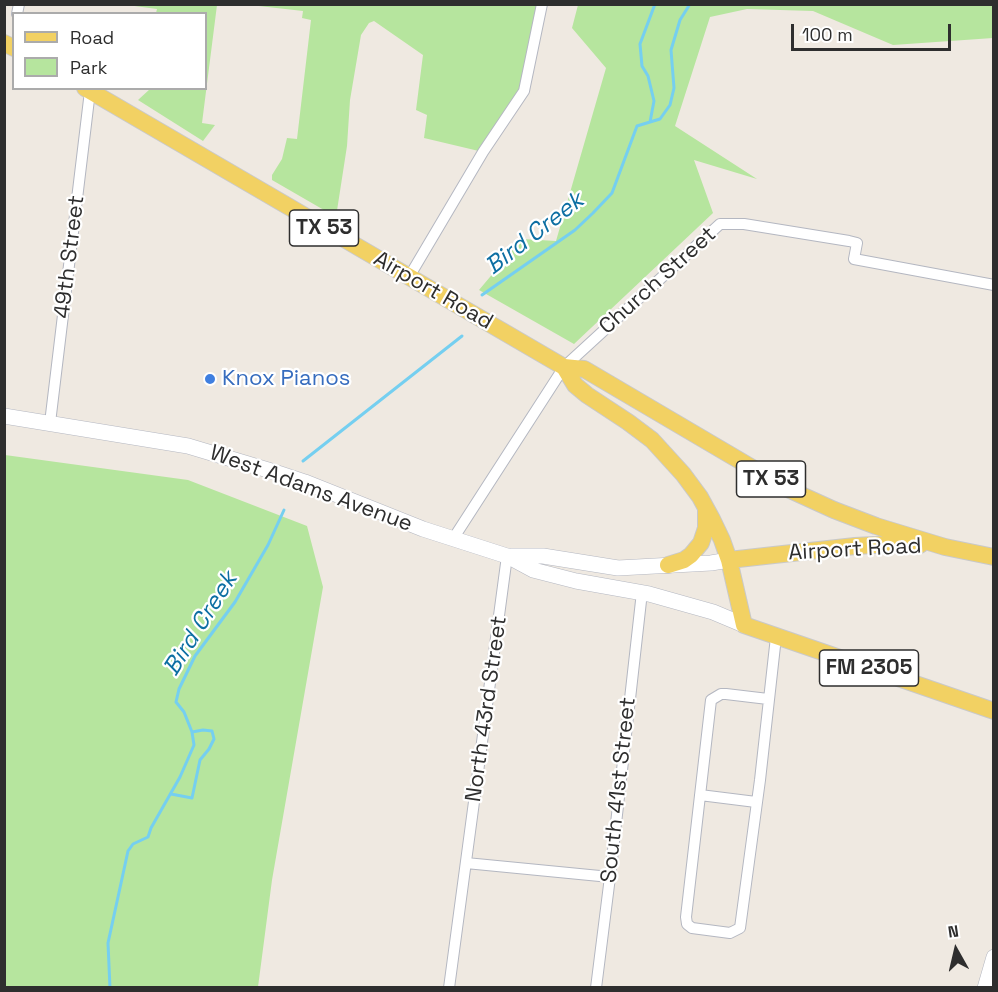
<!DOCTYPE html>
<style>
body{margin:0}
#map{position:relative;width:998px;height:992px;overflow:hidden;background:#efe9e1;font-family:"Space Grotesk",sans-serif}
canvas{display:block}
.frame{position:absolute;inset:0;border:6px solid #2e2e2e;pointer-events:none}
.legend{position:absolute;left:12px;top:12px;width:195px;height:78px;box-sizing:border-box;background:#fff;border:2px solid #ababab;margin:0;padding:8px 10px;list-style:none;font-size:18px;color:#2e2e2e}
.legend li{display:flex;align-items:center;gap:12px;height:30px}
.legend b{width:30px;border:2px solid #ababab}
.north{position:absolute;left:926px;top:920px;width:60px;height:60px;-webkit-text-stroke:4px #fff;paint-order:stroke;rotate:352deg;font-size:16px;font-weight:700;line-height:24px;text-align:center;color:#2e2e2e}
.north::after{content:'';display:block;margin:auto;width:21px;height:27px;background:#2e2e2e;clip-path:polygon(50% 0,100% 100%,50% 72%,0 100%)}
.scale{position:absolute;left:791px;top:24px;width:160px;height:27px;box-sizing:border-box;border:3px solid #2e2e2e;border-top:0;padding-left:8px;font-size:18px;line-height:21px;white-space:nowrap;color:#2e2e2e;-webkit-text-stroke:4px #fff;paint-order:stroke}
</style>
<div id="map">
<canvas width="998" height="992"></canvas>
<div class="frame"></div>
<ul class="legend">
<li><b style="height:8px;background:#f2d163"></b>Road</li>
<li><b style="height:16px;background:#b6e59e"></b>Park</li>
</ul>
<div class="north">N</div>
<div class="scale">100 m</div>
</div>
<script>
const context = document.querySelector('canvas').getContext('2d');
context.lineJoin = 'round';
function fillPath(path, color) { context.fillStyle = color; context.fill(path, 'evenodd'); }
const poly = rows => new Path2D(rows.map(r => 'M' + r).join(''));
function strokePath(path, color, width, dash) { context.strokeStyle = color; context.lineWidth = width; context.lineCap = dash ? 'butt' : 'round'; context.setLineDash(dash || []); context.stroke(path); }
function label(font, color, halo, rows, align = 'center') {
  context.font = font + ' "Space Grotesk",sans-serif'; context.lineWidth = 4.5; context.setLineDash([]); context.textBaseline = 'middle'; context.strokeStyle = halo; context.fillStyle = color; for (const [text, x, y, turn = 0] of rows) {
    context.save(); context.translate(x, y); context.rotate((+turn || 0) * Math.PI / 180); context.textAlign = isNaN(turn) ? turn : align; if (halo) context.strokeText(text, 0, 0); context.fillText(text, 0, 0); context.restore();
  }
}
const green = poly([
 [127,5,217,5,202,123,215,125,203,141,138,100,150,89,206,88,206,14,156,13,157,9],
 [250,5,542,5,524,91,483,152,424,138,427,115,416,110,423,55,374,21,369,23,361,35,350,100,347,146,336,217,272,180,272,175,282,159,287,138,297,139,311,20,302,18,303,11],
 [578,5,993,5,993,38,893,45,813,11,747,9,710,17,675,126,757,179,694,160,713,213,574,344,479,290,522,239,556,241,606,68,572,28],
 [5,455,188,480,307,526,323,587,272,880,258,987,5,987]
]);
const stream = poly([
 [650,122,660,119,670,105,674,88,671,50,680,20,690,4],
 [482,295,575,230,593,213,612,193,637,126,650,122,654,101,648,76,642,66,640,44,655,4],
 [303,461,462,336],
 [171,794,192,798,200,760,209,749,214,739,212,731,203,730,192,732],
 [110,988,108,943,128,851,133,844,148,837,151,828,180,777,194,745,192,732,184,712,176,702,179,689,195,656,235,602,268,545,284,510]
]);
const minor = poly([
 [17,14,19,4],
 [409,277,483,152,524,91,542,4],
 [50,423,90,91],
 [453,539,564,367,720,224,744,224,849,241,857,243,854,259,994,285],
 [768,699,726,694,721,694,711,700,686,917,687,924,692,928,730,933,740,928,760,780,776,637],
 [700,795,756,802],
 [466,863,610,877],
 [449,988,507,556],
 [596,988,610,877,642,592]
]);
const secondary = poly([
 [4,416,188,446,278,473,305,482,423,529,507,556,533,570,576,581,649,594,713,612,744,625],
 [511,556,543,556,618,568,711,563,729,560],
 [985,988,994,957]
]);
const primary = poly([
 [4,43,14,48],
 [85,88,564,367,584,369,788,489,834,510,876,526,945,547,994,557],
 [564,367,575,385,587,395,628,422,652,440,683,474,700,497,712,519,722,540,729,560,744,625,994,711],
 [729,560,855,546,892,544,920,545],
 [668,565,684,560,691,555,701,543,706,528,706,510]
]);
const markers = [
 [210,379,6,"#3f7fe0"]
];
const shields = [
 [324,228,69],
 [771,479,69],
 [869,668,99]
];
const shieldNames = [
 ["TX 53",324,228],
 ["TX 53",771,479],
 ["FM 2305",869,668]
];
const streetNames = [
 ["49th Street",70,257,-83],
 ["Church Street",658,281,-42],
 ["Airport Road",433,291,30],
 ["West Adams Avenue",311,489,20],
 ["Airport Road",855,550,-3],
 ["North 43rd Street",487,709,-82],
 ["South 41st Street",619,790,-84]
];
const shopNames = [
 ["Knox Pianos",222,379]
];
const waterNames = [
 ["Bird Creek",535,234,-38],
 ["Bird Creek",201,624,-58]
];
fillPath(green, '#b6e59e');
strokePath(stream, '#75cff0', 3);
strokePath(minor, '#b4b7c1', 12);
strokePath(secondary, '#b4b7c1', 16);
strokePath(primary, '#c9c9c9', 18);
strokePath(minor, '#fff', 10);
strokePath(secondary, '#fff', 15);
strokePath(primary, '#f2d163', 16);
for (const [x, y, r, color] of markers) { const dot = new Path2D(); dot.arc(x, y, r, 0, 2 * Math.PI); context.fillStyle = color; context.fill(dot); strokePath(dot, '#fff', 2); }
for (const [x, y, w] of shields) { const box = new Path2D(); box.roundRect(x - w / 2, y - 18, w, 36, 4.5); context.fillStyle = '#fff'; context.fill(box); strokePath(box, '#2e2e2e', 1.5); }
label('bold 21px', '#2e2e2e', null, shieldNames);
label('22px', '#2e2e2e', '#fff', streetNames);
label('22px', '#366cbe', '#fff', shopNames, 'left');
label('italic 24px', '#0d6fa3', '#fff', waterNames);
</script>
